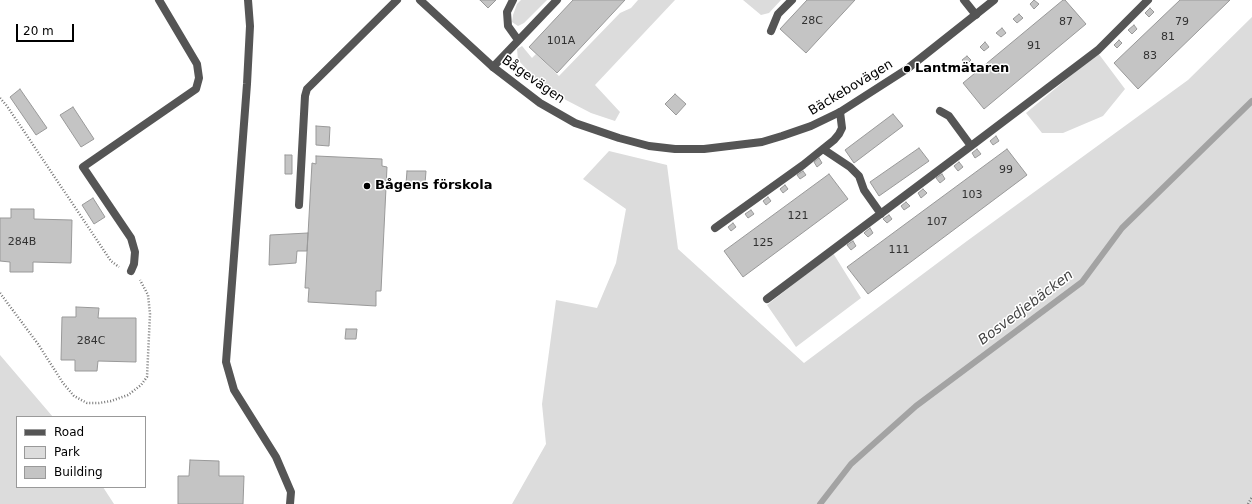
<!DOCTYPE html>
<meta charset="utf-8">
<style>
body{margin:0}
#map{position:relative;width:1252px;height:504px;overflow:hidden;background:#fff;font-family:"DejaVu Sans",sans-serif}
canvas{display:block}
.legend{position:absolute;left:16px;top:416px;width:130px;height:72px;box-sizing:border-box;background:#fff;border:1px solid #999;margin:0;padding:5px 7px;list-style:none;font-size:12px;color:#000}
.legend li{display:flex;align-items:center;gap:8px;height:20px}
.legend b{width:20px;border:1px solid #999}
.scale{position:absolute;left:16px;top:24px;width:58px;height:18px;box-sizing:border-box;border:2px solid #000;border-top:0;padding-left:5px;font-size:12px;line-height:14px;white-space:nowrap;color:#000;-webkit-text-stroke:3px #fff;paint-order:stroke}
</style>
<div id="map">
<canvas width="1252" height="504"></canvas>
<ul class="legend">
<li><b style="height:5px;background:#555"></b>Road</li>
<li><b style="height:11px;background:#dcdcdc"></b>Park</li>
<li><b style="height:11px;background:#c4c4c4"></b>Building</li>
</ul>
<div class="scale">20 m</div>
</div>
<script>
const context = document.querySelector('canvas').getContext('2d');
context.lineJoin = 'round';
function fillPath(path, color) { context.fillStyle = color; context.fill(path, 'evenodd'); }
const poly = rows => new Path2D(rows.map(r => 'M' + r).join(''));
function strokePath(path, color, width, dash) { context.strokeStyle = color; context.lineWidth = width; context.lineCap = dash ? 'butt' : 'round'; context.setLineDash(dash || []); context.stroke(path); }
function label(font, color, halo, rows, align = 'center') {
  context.font = font + ' "DejaVu Sans",sans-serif'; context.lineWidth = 3; context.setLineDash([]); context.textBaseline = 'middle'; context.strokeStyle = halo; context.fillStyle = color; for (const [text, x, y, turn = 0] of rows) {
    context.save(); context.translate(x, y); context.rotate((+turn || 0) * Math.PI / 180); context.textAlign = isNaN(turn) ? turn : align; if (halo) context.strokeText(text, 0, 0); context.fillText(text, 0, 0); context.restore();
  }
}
const green = poly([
 [521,0,547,0,524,23,518,26,512,22,513,15,517,4],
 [638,0,675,0,595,85,620,112,615,121,591,113,566,100,540,83,518,60,517,49,522,46,532,58,536,54,559,76,620,13,631,8],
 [743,0,781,0,769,13,761,15],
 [1252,17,1252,504,512,504,546,444,542,404,556,300,597,308,616,263,626,209,583,179,609,151,667,165,678,249,804,363,967,241,1188,80],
 [1098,53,1125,89,1103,116,1063,133,1042,133,1026,113],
 [833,253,861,298,796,347,767,305],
 [0,355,53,417,17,417,17,487,103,487,114,504,0,504]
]);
const stream = poly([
 [820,504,851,464,916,406,1082,282,1122,228,1252,101]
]);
const building = poly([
 [480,0,496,0,488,8,480,0],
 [573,0,625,0,557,73,529,47,573,0],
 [807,0,855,0,806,53,780,29,807,0],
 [1034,0,1039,4,1034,9,1030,4,1034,0],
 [1063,0,1065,0,1086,24,984,109,963,83,1063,0],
 [1180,0,1230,0,1138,89,1114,63,1180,0],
 [1150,8,1154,12,1149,17,1145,13,1150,8],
 [1019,14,1023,18,1017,23,1013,19,1019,14],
 [1134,25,1137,29,1132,34,1128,30,1134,25],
 [1002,28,1006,33,1001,37,996,33,1002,28],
 [1119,40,1122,43,1117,48,1114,45,1119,40],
 [985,42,989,47,984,51,980,47,985,42],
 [967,56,971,60,966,65,962,60,967,56],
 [20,89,47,128,36,135,10,97,20,89],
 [675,94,686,104,676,115,665,104,675,94],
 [73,107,94,139,81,147,60,115,73,107],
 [893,114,903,126,854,163,845,150,893,114],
 [316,126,330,127,329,146,316,145,316,126],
 [996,136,999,141,993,145,990,141,996,136],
 [919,148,929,161,879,196,870,182,919,148],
 [977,149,981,154,975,158,972,153,977,149],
 [1007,149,1027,175,868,294,847,267,1007,149],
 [285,155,292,155,292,174,285,174,285,155],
 [316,156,382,159,382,166,387,167,381,291,376,291,376,306,308,302,309,288,305,288,312,163,316,164,316,156],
 [819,158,822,163,817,167,814,162,819,158],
 [959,162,963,167,958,171,954,166,959,162],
 [407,171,426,171,425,184,406,184,407,171],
 [803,171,806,175,800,179,797,175,803,171],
 [829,174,848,199,743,277,724,251,829,174],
 [942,174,945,179,940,183,936,178,942,174],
 [785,185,788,189,783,193,780,189,785,185],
 [923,189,927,193,921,198,918,193,923,189],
 [768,197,771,201,766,205,763,201,768,197],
 [93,198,105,217,94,224,82,205,93,198],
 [906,202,910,206,904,210,901,206,906,202],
 [11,209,34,209,34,219,72,220,71,263,33,262,33,272,10,272,10,262,0,261,0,218,11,218,11,209],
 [751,210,754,214,748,218,745,214,751,210],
 [889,215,892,219,887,223,883,219,889,215],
 [733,223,736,227,731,231,728,227,733,223],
 [870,228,873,233,868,237,864,233,870,228],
 [308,233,307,251,297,251,296,263,269,265,270,235,308,233],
 [853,241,856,246,851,250,847,245,853,241],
 [76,307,99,308,98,318,136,318,136,362,98,361,97,371,75,371,75,360,61,360,62,317,76,317,76,307],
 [346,329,357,329,356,339,345,339,346,329],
 [190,460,219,461,219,476,244,476,243,504,178,504,178,476,189,476,190,460]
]);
const path = poly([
 [0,98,7,106,111,261,119,267],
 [0,293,38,344,63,383,74,396,87,403,99,403,111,401,128,395,141,385,147,377,150,314,148,295,140,280],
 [1248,504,1252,497]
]);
const service = poly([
 [248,0,250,26,247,84,226,362,234,390,276,457,291,492,290,504],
 [513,0,507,12,508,26,518,40],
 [964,0,976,15],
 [771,31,778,14,792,0],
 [493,67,557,0],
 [940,111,949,116,971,146],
 [823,149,850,167,859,176,864,190,881,214],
 [299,205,305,96,307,89,397,0],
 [715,228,803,165,834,140,839,134,842,128,840,112],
 [131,271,134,264,135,252,131,238,83,167,196,89,199,78,197,64,159,0],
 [767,299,971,146,1098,50,1148,0]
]);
const tertiary = poly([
 [420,0,493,67,540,103,575,123,619,138,649,146,675,149,704,149,762,142,782,136,811,126,840,112,907,69,994,0]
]);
const markers = [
 [907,69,4,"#000"],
 [367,186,4,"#000"]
];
const numberNames = [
 ["28C",812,21],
 ["87",1066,22],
 ["79",1182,22],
 ["81",1168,37],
 ["101A",561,41],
 ["91",1034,46],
 ["83",1150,56],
 ["99",1006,170],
 ["103",972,195],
 ["121",798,216],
 ["107",937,222],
 ["284B",22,242],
 ["125",763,243],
 ["111",899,250],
 ["284C",91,341]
];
const poiNames = [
 ["Lantmätaren",915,69],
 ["Bågens förskola",375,186]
];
const streetNames = [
 ["Bågevägen",533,80,35],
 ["Bäckebovägen",851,88,-31]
];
const waterNames = [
 ["Bosvedjebäcken",1026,308,-37]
];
fillPath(green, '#dcdcdc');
strokePath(stream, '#a3a3a3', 6);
fillPath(building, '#c4c4c4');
strokePath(building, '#999', 1);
strokePath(path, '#777', 2.5, [1, 2]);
strokePath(service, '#555', 8);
strokePath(tertiary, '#555', 8);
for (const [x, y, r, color] of markers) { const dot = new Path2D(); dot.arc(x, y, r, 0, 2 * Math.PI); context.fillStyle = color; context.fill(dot); strokePath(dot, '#fff', 1.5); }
label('11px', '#313131', null, numberNames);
label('bold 13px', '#000', '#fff', poiNames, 'left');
label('13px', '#000', '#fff', streetNames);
label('italic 14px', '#444', '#fff', waterNames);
</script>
